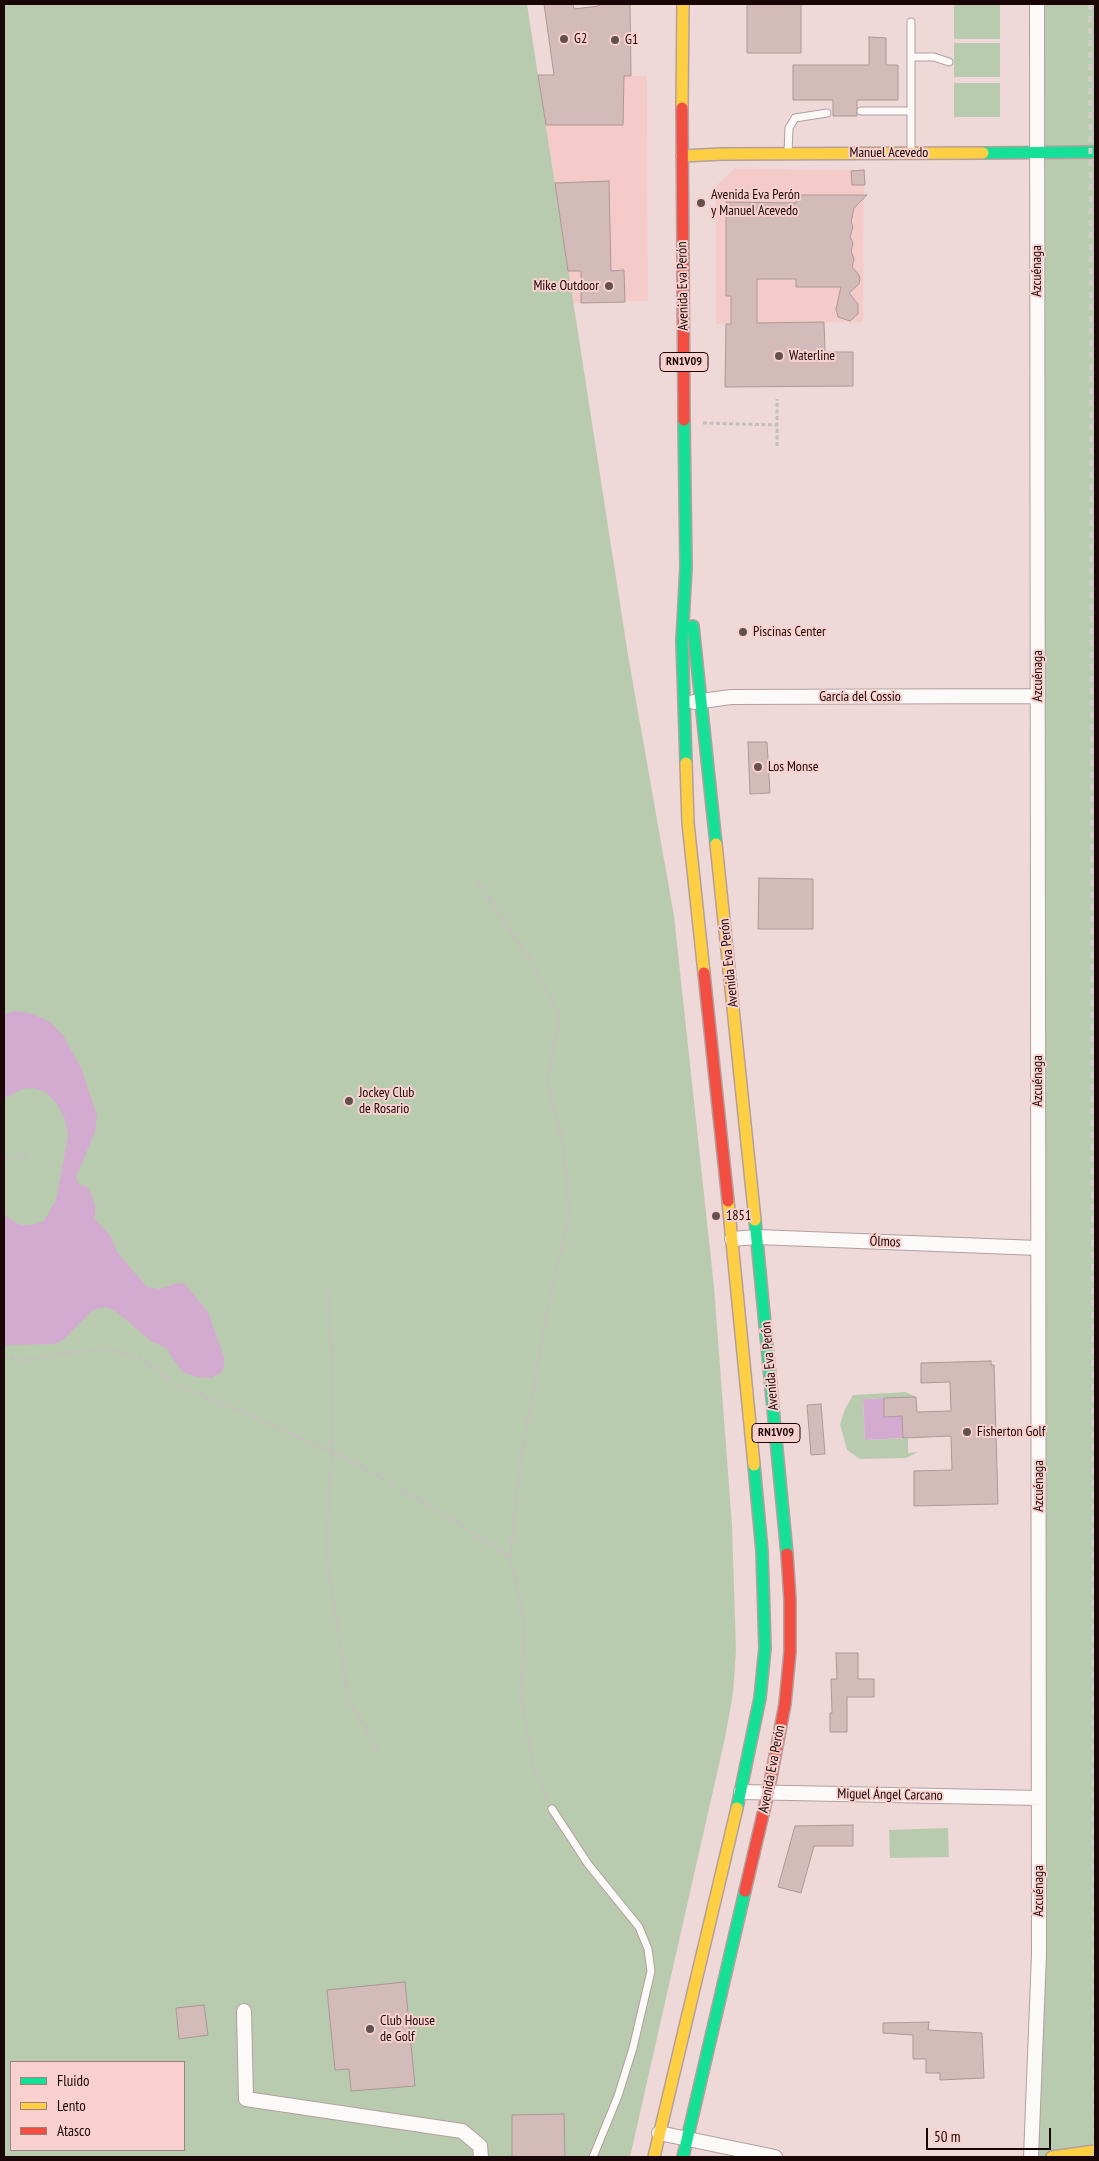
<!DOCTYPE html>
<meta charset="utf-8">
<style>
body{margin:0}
#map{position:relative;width:1099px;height:2161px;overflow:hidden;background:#eed9d8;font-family:"PT Sans Narrow",sans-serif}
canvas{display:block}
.frame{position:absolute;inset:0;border:5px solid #1a0606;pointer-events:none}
.legend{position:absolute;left:10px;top:2061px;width:175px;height:90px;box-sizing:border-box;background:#f8d1ce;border:1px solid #9f807e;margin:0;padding:6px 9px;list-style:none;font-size:15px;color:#1a0606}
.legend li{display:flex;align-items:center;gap:10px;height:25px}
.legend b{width:25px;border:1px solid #9f807e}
.scale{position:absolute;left:926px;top:2128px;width:125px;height:22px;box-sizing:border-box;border:2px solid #1a0606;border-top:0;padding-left:6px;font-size:15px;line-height:18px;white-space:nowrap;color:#1a0606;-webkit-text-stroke:4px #f8d1ce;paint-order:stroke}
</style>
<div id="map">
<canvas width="1099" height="2161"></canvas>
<div class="frame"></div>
<ul class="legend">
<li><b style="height:6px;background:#16e098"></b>Fluido</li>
<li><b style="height:6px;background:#ffcf43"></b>Lento</li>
<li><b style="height:6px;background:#f24e42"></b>Atasco</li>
</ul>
<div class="scale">50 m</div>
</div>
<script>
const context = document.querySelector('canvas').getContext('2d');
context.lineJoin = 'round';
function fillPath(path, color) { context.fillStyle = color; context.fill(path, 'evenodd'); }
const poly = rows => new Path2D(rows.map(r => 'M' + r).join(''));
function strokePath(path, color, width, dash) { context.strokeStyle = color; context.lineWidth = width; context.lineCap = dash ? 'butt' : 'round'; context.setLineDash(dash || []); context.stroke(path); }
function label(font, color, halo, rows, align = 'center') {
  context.font = font + ' "PT Sans Narrow",sans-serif'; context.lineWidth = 4; context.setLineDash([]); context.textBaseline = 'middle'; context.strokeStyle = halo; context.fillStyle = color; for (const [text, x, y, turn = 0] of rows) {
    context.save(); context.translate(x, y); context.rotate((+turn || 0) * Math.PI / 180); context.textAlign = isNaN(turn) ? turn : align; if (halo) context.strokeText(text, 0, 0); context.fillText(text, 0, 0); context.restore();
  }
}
const built = poly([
 [538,75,647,76,648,301,573,303],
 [734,169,864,170,863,322,716,324,716,186]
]);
const green = poly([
 [4,4,527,4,628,655,674,916,714,1287,732,1525,736,1651,733,1694,725,1738,630,2157,4,2157],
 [11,2062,184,2062,184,2150,11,2150],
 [1037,4,1095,4,1095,2157,1031,2157,1039,1954],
 [954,5,1000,5,1000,39,954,39],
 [954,43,1000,43,1000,77,954,77],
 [954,83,1000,83,1000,117,954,117],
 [906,1392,916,1397,863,1399,865,1440,908,1438,908,1453,918,1452,906,1458,860,1459,847,1450,840,1424,845,1409,853,1395],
 [948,1828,949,1857,890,1858,889,1830]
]);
const water = poly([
 [15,1011,30,1013,50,1022,63,1035,82,1070,97,1116,95,1132,76,1177,79,1185,88,1187,95,1204,95,1219,111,1237,117,1252,147,1287,160,1289,177,1283,185,1284,208,1312,225,1360,222,1372,212,1378,197,1377,182,1372,166,1348,151,1341,118,1313,107,1307,94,1309,62,1341,53,1344,4,1345,4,1213,10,1219,20,1225,32,1225,44,1221,56,1200,68,1136,65,1119,57,1104,46,1092,32,1088,23,1089,4,1098,4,1014],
 [884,1398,884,1417,902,1416,903,1438,865,1440,863,1399]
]);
const building = poly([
 [544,4,573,4,574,9,599,6,599,4,630,4,631,76,624,76,623,125,546,125,538,75,554,75,544,4],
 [747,4,801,4,801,53,747,53,747,4],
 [869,37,886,38,886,65,898,65,898,100,857,100,857,116,833,116,833,100,793,100,793,65,869,65,869,37],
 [864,170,865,185,852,185,851,171,864,170],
 [609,181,611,271,624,270,625,302,581,303,581,271,568,271,555,183,609,181],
 [796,195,867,195,854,208,851,222,853,227,850,237,853,243,851,251,854,259,852,267,859,275,860,279,859,284,849,293,858,304,858,314,850,321,838,317,836,309,841,287,796,287,796,279,757,279,757,323,824,322,825,352,853,352,853,386,725,387,726,324,731,324,731,296,726,296,726,202,796,203,796,195],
 [748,742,767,742,770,793,750,794,748,742],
 [759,878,813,879,813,929,758,929,759,878],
 [991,1361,991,1365,994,1365,998,1504,914,1506,914,1471,952,1470,951,1436,903,1438,902,1416,884,1417,884,1398,916,1397,917,1412,951,1411,950,1382,921,1383,921,1363,991,1361],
 [821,1404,825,1454,811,1455,807,1405,821,1404],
 [836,1653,858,1653,858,1679,874,1679,874,1697,847,1697,847,1732,830,1732,830,1713,832,1713,831,1679,837,1679,836,1653],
 [853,1825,853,1846,814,1846,801,1893,778,1887,795,1826,853,1825],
 [405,1982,415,2086,351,2091,349,2069,335,2070,327,1990,405,1982],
 [204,2005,208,2035,179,2039,176,2008,204,2005],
 [929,2022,928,2030,982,2033,984,2078,940,2080,940,2073,926,2073,926,2059,913,2059,913,2035,883,2033,883,2023,929,2022],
 [564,2114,565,2157,512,2157,512,2115,564,2114]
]);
const path = poly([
 [703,423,777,425],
 [777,446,777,399],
 [477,880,534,966,560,1016,547,1082,563,1144,569,1215,547,1311,520,1465,510,1557],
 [4,1157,27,1157],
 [328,1290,332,1361,332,1454,326,1548,348,1699,379,1752],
 [4,1356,20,1360,104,1348,140,1358,175,1384,250,1415,361,1466,456,1522,510,1557,524,1620,522,1700,533,1767,548,1800]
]);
const lane = poly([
 [911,22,911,152],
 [911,57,934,57,949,62],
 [861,111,911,111],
 [788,153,789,128,795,118,827,113],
 [552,1809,588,1864,639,1927,648,1949,651,1971,633,2048,618,2096,593,2157]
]);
const street = poly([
 [694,702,731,697,1038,696],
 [732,1239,757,1237,1038,1248],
 [741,1792,1039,1798],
 [244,2011,246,2099,462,2131,480,2146,481,2157],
 [659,2133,775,2157],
 [1031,2157,1039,1954,1037,4]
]);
const fast = poly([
 [983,153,1095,152],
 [684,420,686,567,682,641,686,763],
 [693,626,716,844],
 [755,1220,787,1554],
 [737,1808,760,1698,765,1648,762,1551,754,1465],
 [683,2157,745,1891]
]);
const slow = poly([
 [682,108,683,4],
 [682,156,722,154,983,153],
 [686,763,688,823,704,973],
 [716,844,755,1220],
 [728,1201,754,1465],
 [654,2157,737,1808],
 [1052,2157,1095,2151]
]);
const jam = poly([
 [682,108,684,420],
 [704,973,728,1201],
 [745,1891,768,1793,785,1704,790,1652,790,1600,787,1554]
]);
const rail = poly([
 [1090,4,1095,2157]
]);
const markers = [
 [564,39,5,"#645050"],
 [615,40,5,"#645050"],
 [701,203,5,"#645050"],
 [609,286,5,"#645050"],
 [779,356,5,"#645050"],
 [743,632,5,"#645050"],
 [758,767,5,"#645050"],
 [349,1101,5,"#645050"],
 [716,1216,5,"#645050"],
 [967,1432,5,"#645050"],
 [370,2029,5,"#645050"]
];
const shields = [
 [684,362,48],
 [776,1433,48]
];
const shieldNames = [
 ["RN1V09",684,362],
 ["RN1V09",776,1433]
];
const poiNames = [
 ["G2",574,39],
 ["G1",625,40],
 ["Avenida Eva Perón",711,195],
 ["y Manuel Acevedo",711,211],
 ["Mike Outdoor",599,286,"right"],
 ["Waterline",789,356],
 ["Piscinas Center",753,632],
 ["Los Monse",768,767],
 ["Jockey Club",359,1093],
 ["de Rosario",359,1109],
 ["1851",726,1216],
 ["Fisherton Golf",977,1432],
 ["Club House",380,2021],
 ["de Golf",380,2037]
];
const streetNames = [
 ["Manuel Acevedo",889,153],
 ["Azcuénaga",1037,271,-90],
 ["Avenida Eva Perón",683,286,-91],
 ["Azcuénaga",1038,676,-90],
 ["García del Cossio",860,697],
 ["Avenida Eva Perón",729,963,-96],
 ["Azcuénaga",1038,1081,-90],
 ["Ólmos",885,1242,2],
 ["Avenida Eva Perón",770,1366,-95],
 ["Azcuénaga",1039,1486,-90],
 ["Avenida Eva Perón",772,1769,-79],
 ["Miguel Ángel Carcano",890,1795,1],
 ["Azcuénaga",1039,1891,-90]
];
fillPath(built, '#f5cbc9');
fillPath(green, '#b9cbae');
fillPath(water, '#d3abd0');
fillPath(building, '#d3bbba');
strokePath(building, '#ab9897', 1);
strokePath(lane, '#b39f9e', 9);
strokePath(street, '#b39f9e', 16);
strokePath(fast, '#b39f9e', 14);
strokePath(slow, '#b39f9e', 14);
strokePath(jam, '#b39f9e', 14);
strokePath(path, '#c6bebe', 3, [4, 2.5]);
strokePath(lane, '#fcf9f9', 7);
strokePath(street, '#fcf9f9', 14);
strokePath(fast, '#16e098', 11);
strokePath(slow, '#ffcf43', 11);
strokePath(jam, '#f24e42', 11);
strokePath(rail, '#d2cbcb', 4, [6, 6]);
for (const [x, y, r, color] of markers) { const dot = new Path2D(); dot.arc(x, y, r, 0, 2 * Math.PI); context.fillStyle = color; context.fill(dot); strokePath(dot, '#f8d1ce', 2); }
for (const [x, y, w] of shields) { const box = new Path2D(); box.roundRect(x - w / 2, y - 9.5, w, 19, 4); context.fillStyle = '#f8d1ce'; context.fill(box); strokePath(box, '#1a0606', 1); }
label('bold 12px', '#1a0606', null, shieldNames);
label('14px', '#1a0606', '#f8d1ce', poiNames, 'left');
label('14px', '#1a0606', '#f8d1ce', streetNames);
</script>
